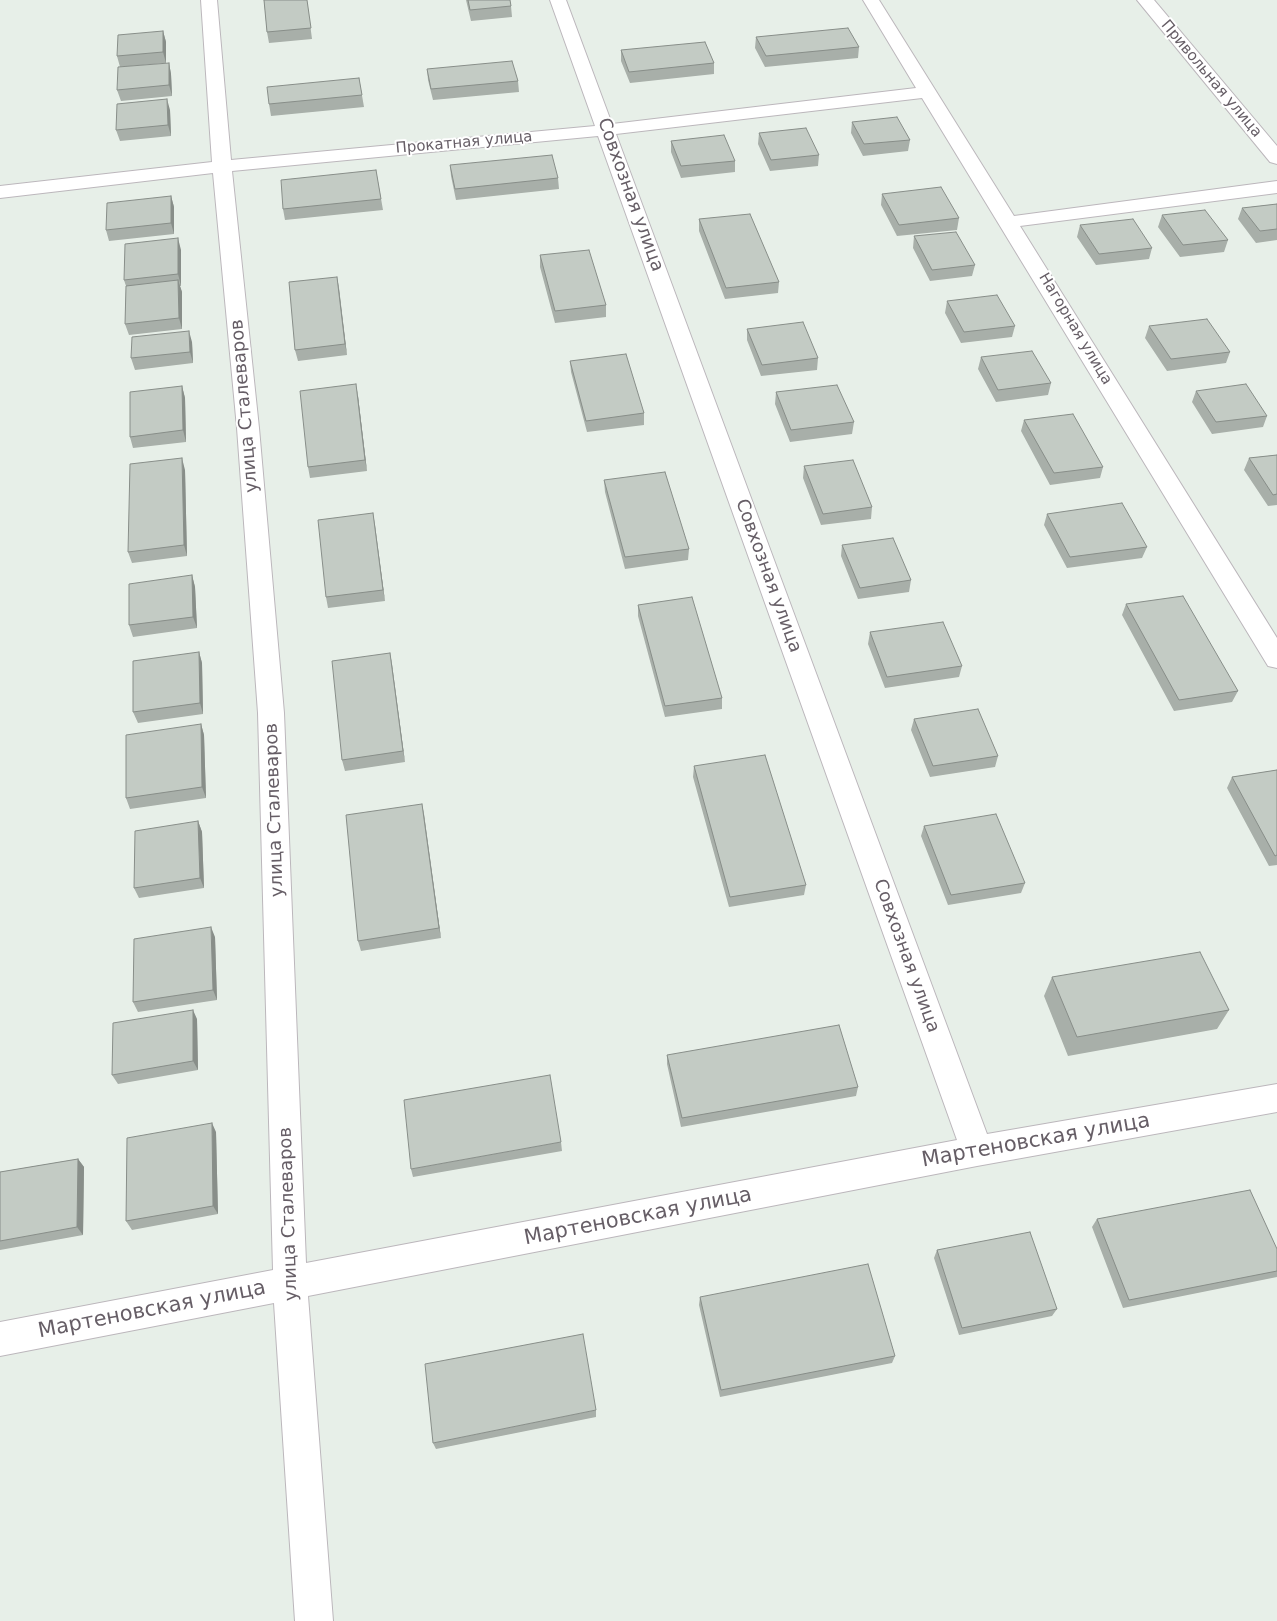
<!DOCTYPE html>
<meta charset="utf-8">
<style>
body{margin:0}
canvas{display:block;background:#e7efe8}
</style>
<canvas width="1277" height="1621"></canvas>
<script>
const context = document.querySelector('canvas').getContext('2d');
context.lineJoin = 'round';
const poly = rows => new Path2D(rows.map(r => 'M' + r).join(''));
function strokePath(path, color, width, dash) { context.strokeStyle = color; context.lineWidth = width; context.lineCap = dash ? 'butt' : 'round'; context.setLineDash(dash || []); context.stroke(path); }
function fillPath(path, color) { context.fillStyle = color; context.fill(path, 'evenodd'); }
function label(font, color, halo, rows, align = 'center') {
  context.font = font + ' "DejaVu Sans",sans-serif'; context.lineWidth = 4; context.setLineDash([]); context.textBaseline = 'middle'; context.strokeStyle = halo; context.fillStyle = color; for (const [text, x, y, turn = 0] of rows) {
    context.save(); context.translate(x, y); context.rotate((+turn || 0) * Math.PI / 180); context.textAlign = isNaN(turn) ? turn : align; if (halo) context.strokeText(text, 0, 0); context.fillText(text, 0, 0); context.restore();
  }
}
const minor = poly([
 [201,0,217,0,231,160,595,126,550,0,566,0,612,124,916,88,863,0,879,0,1014,216,1277,181,1277,193,1020,226,1277,638,1277,668,1268,666,922,98,616,134,987,1134,1277,1084,1277,1112,977,1166,308,1296,333,1621,295,1621,274,1303,0,1356,0,1322,273,1270,258,713,237,428,213,173,0,198,0,186,212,162,201,0],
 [598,136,957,1140,306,1263,284,713,259,428,232,171,598,136],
 [1137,0,1154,0,1277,146,1277,164,1270,162,1137,0]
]);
const wall = poly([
 [264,0,307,0,312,39,269,43,267,32],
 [466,0,510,0,511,6,512,17,471,21],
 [163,31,166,42,166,63,120,67,117,56],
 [756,37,859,47,858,58,765,67,755,48],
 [621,50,714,63,714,74,630,83,621,61],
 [169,63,171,74,172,96,121,101,117,90],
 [427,69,518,81,519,92,433,100,428,80],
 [359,78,364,107,271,116,269,104],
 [170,110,171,136,120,141,116,130],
 [852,122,910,140,908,151,863,156,851,133],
 [759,133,819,155,818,166,770,171,758,144],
 [671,141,735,161,735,172,681,178,671,152],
 [450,165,558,178,559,189,456,200,451,176],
 [376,170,383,210,285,220,283,209],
 [882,194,959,218,957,230,897,236,881,205],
 [171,196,174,207,174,234,109,241,106,230],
 [1277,204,1277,240,1256,243,1238,219,1242,208],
 [1162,215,1228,240,1224,252,1180,257,1158,227],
 [699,219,779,282,778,293,725,299,699,231],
 [1080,225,1152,248,1149,259,1096,265,1077,237],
 [914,236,975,265,972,276,930,281,913,248],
 [181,250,181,286,180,286,182,292,182,329,129,335,125,324,126,286,124,280],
 [540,255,606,305,606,317,555,323,540,267],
 [337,277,347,355,298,361,295,350],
 [947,301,1015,326,1012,337,961,343,945,313],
 [1149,326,1230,352,1226,363,1167,371,1145,338],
 [747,329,818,358,817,370,761,376,747,340],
 [192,342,193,363,135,370,131,358],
 [981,357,1051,383,1048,395,996,402,978,369],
 [570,361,644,413,644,425,587,432,571,372],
 [182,386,185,398,186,442,133,448,130,437],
 [1196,391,1267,416,1263,427,1212,434,1192,402],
 [776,392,854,422,852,434,790,442,775,404],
 [358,396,367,471,310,478,308,467],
 [1024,420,1103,467,1100,478,1050,485,1021,431],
 [1277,455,1277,505,1268,506,1244,470,1249,458],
 [804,466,872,507,871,519,821,525,803,478],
 [185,470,187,556,132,563,128,552],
 [604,480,689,549,688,560,625,569,605,492],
 [373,513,385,601,328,608,326,597],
 [1047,514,1147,547,1142,558,1067,568,1044,525],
 [842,545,911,580,909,592,858,599,841,556],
 [192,575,195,587,197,628,133,637,129,625],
 [1126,604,1238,691,1232,702,1174,711,1122,615],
 [638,605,722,698,722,709,665,717,638,616],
 [870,632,962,666,959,677,885,688,868,644],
 [199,652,202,663,203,714,138,723,133,712],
 [390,653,405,762,345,771,342,760],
 [914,719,998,756,995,767,930,777,911,730],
 [201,724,204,735,206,798,130,809,126,798],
 [694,766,806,885,804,895,729,907,693,777],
 [1277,770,1277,865,1269,866,1227,788,1232,777],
 [422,804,441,938,361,951,358,941],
 [198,821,202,832,204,888,139,898,134,888],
 [924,826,1025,883,1021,893,948,905,921,836],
 [215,937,217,1000,138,1012,133,1002],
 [1052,977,1229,1010,1217,1029,1068,1056,1044,996],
 [197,1019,198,1070,118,1084,112,1075],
 [667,1055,858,1087,856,1096,681,1127,667,1064],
 [216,1132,218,1214,132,1230,126,1221],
 [561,1142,562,1151,413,1177,411,1169],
 [78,1159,84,1167,83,1235,0,1250,0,1172],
 [1097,1219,1277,1249,1277,1277,1123,1308,1092,1227],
 [937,1250,1057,1309,1052,1316,959,1335,934,1258],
 [700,1297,895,1356,892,1363,720,1397,699,1305],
 [596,1410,596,1417,436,1449,433,1443]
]);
const shadedWall = poly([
 [163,31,166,42,166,63,163,52],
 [169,63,171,74,172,96,169,85],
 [167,99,170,110,171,136,168,125],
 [171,196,174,207,174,234,171,223],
 [178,238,181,250,181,286,178,274],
 [337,277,339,288,347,355,345,344],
 [178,280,182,292,182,329,179,318],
 [189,331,192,342,193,363,190,352],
 [356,384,358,396,367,471,365,460],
 [182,386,185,398,186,442,183,430],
 [182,458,185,470,187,556,184,545],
 [373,513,375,525,385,601,383,590],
 [192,575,195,587,197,628,193,617],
 [199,652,202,663,203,714,200,703],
 [390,653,392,664,405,762,403,751],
 [201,724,204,735,206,798,202,787],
 [422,804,424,814,441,938,439,928],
 [198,821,202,832,204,888,200,878],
 [211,927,215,937,217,1000,213,990],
 [193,1010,197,1019,198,1070,193,1061],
 [212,1123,216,1132,218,1214,213,1206],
 [78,1159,84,1167,83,1235,77,1227]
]);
const building = poly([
 [264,0,307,0,311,28,267,32,264,0],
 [468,0,510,0,511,6,470,10,468,0],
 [848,28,859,47,766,56,756,37,848,28],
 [163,31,163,52,117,56,118,35,163,31],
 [705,42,714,63,629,72,621,50,705,42],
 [512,61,518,81,431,89,427,69,512,61],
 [169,63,169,85,117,90,118,67,169,63],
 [359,78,362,95,269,104,267,87,359,78],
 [167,99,168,125,116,130,117,104,167,99],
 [897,117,910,140,864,144,852,122,897,117],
 [806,128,819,155,771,160,759,133,806,128],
 [724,135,735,161,681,166,671,141,724,135],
 [552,155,558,178,455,189,450,165,552,155],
 [376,170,381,199,283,209,281,180,376,170],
 [941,187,959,218,899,225,882,194,941,187],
 [171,196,171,223,106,230,107,203,171,196],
 [1277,204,1277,229,1260,231,1242,208,1277,204],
 [1205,210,1228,240,1183,245,1162,215,1205,210],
 [750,214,779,282,726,288,699,219,750,214],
 [1133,219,1152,248,1099,254,1080,225,1133,219],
 [956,232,975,265,932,270,914,236,956,232],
 [178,238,178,274,124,280,125,244,178,238],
 [589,250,606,305,555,311,540,255,589,250],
 [337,277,345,344,295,350,289,282,337,277],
 [178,280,179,318,125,324,126,286,178,280],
 [997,295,1015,326,964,332,947,301,997,295],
 [1207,319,1230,352,1171,359,1149,326,1207,319],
 [803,322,818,358,762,365,747,329,803,322],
 [189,331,190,352,131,358,132,337,189,331],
 [1032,351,1051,383,998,390,981,357,1032,351],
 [626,354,644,413,586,421,570,361,626,354],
 [356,384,365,460,308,467,300,391,356,384],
 [1246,384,1267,416,1216,422,1196,391,1246,384],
 [837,385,854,422,791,430,776,392,837,385],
 [182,386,183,430,130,437,130,392,182,386],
 [1073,414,1103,467,1054,473,1024,420,1073,414],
 [1277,455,1277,494,1273,495,1249,458,1277,455],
 [182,458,184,545,128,552,130,464,182,458],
 [853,460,872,507,823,514,804,466,853,460],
 [665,472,689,549,625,557,604,480,665,472],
 [1122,503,1147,547,1070,557,1047,514,1122,503],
 [373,513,383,590,326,597,318,520,373,513],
 [893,538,911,580,860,588,842,545,893,538],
 [192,575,193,617,129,625,129,584,192,575],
 [1183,596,1238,691,1179,700,1126,604,1183,596],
 [692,597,722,698,665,706,638,605,692,597],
 [943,622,962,666,887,677,870,632,943,622],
 [199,652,200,703,133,712,133,661,199,652],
 [390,653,403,751,342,760,332,661,390,653],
 [978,709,998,756,933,766,914,719,978,709],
 [201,724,202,787,126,798,126,735,201,724],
 [765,755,806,885,730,897,694,766,765,755],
 [1277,770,1277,855,1275,856,1232,777,1277,770],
 [422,804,439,928,358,941,346,815,422,804],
 [996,814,1025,883,951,895,924,826,996,814],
 [198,821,200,878,134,888,135,831,198,821],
 [211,927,213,990,133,1002,134,939,211,927],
 [1200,952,1229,1010,1077,1037,1052,977,1200,952],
 [193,1010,193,1061,112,1075,113,1023,193,1010],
 [839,1025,858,1087,682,1118,667,1055,839,1025],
 [550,1075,561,1142,411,1169,404,1100,550,1075],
 [212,1123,213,1206,126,1221,127,1138,212,1123],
 [78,1159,77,1227,0,1241,0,1172,78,1159],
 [1250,1190,1277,1249,1277,1271,1129,1300,1097,1219,1250,1190],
 [1030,1232,1057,1309,962,1328,937,1250,1030,1232],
 [868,1264,895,1356,721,1390,700,1297,868,1264],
 [583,1334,596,1410,433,1443,425,1364,583,1334]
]);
const farStreetnames = [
 ["Привольная улица",1211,79,50],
 ["Прокатная улица",464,143,-5],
 ["Нагорная улица",1075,329,59]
];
const streetNames = [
 ["Совхозная улица",630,195,70],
 ["улица Сталеваров",245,406,-95],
 ["Совхозная улица",768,576,70],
 ["улица Сталеваров",275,810,-92],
 ["Совхозная улица",906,956,70],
 ["улица Сталеваров",289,1214,-92]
];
const nearStreetnames = [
 ["Мартеновская улица",1036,1141,-10],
 ["Мартеновская улица",638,1217,-11],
 ["Мартеновская улица",152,1310,-11]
];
strokePath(minor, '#bcb7bc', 2);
fillPath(minor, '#fff');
fillPath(wall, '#a8afa9');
fillPath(shadedWall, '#888e89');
fillPath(building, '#c3cbc4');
strokePath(building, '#888e89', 1);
label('15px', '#665e66', '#fff', farStreetnames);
label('18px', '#665e66', '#fff', streetNames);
label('21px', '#665e66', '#fff', nearStreetnames);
</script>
